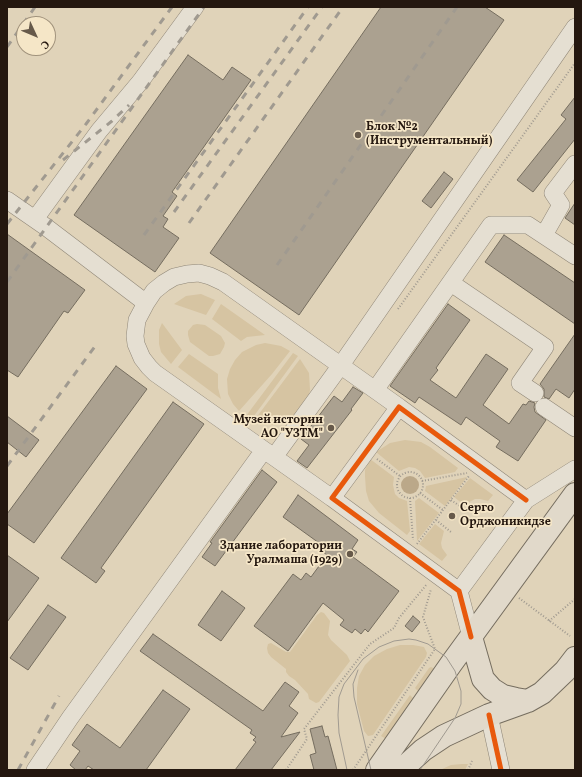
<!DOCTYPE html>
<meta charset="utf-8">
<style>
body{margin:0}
#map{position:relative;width:582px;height:777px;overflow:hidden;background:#e0d3b9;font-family:Vollkorn,serif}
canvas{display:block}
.frame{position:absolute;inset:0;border:8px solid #24170f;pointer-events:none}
.north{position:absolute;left:16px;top:16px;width:40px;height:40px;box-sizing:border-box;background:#f5e6c7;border:1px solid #a1937d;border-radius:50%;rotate:134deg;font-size:11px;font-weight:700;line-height:16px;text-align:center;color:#24170f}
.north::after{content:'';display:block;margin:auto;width:14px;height:18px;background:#66594a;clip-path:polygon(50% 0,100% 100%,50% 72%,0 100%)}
</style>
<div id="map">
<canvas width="582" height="777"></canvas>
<div class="frame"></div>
<div class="north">С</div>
</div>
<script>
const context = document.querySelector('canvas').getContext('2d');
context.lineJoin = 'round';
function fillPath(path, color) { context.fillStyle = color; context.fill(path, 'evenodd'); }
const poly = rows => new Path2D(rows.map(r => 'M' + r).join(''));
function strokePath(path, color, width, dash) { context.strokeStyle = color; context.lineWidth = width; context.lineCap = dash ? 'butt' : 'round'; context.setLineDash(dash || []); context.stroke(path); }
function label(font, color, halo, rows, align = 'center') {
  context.font = font + ' Vollkorn,serif'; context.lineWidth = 3.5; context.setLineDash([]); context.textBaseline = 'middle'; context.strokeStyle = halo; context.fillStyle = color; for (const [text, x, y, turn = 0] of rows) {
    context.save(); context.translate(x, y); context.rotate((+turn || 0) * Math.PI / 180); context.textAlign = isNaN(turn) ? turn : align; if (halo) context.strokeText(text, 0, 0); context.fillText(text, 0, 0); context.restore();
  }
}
const green = poly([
 [201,294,215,300,206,315,174,304,186,296],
 [221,304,265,335,247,337,241,341,212,319],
 [162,323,182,350,171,364,161,352,159,344,159,330],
 [197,324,205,325,221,336,225,343,224,347,220,354,213,356,209,356,190,342,188,335,188,331,193,325],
 [265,343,281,346,290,351,272,374,239,411,233,404,228,394,227,379,230,369,235,360,242,352,256,345],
 [293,353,298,356,251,420,246,416],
 [189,354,218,374,218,388,221,399,178,367],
 [300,359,309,373,310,390,308,398,294,418,278,425,261,425,253,422],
 [405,440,421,442,430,447,458,468,455,472,425,478,420,471,415,468,409,467,399,471,376,452,390,443],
 [370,459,394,477,393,485,395,494,399,498,407,501,410,531,407,535,379,513,369,501,366,491,365,476,365,470],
 [467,477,445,506,425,491,426,486],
 [470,478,493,495,488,501,480,499,475,499,464,505,454,497],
 [419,498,439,513,417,541,415,501],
 [435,524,444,531,441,543,442,548,447,555,442,561,419,544],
 [321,612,324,613,330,621,328,635,331,640,347,655,350,661,319,702,316,703,309,699,308,694,295,680,289,676,286,672,286,669,271,657,268,653,267,648,268,644,271,643,286,652,290,652,317,615],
 [400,645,413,645,424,647,427,653,426,657,373,735,368,736,364,731,357,704,357,688,359,676,365,665,374,656,387,649],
 [431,667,435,669,420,693,415,688,429,668],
 [410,695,415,700,388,740,381,736],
 [462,764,468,764,465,770,440,770,451,765]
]);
const water = poly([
 '401 485a9 9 0 1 1 18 0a9 9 0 1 1-18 0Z'
]);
const building = poly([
 [381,7,485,7,504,20,299,315,210,253,381,7],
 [188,55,223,80,232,67,251,80,172,192,177,196,163,216,168,219,163,227,179,238,155,272,74,215,188,55],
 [575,97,575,139,533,192,517,180,566,119,561,115,575,97],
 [444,172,453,179,431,208,422,201,444,172],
 [575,203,575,225,565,218,575,203],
 [7,234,85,290,68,313,64,311,18,377,7,370,7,234],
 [504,235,575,283,575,324,485,262,504,235],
 [448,304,470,320,436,368,438,370,430,380,456,398,486,354,508,369,483,405,509,424,523,404,526,405,529,401,535,403,534,407,535,412,546,420,518,461,496,447,500,441,466,417,461,425,419,397,415,403,390,386,448,304],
 [575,334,575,389,569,398,556,389,549,399,544,397,544,389,540,384,575,334],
 [116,366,147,389,34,543,7,524,7,514,116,366],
 [353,387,363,393,351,409,352,410,307,468,297,461,309,445,301,439,334,396,342,402,353,387],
 [173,402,204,424,101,568,105,571,96,583,61,558,173,402],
 [7,416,39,440,26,457,7,442,7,416],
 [262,470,277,482,215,566,202,557,212,543,210,542,262,470],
 [298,495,358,540,352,549,357,552,353,557,399,591,368,632,365,629,361,634,355,629,352,633,340,625,344,620,323,603,288,651,254,626,293,574,301,580,306,573,311,577,327,555,323,552,326,548,283,517,298,495],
 [7,555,39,578,7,622,7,555],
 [222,591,245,608,221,641,198,625,222,591],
 [48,605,66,617,28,670,10,658,48,605],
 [413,616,420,622,412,632,405,626,413,616],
 [153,634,263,711,285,682,299,692,289,706,298,713,281,737,300,732,271,770,235,770,256,742,253,740,256,737,250,733,252,730,140,651,153,634],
 [163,690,190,709,146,770,94,770,88,766,85,770,76,770,70,765,80,751,72,745,87,724,120,748,163,690],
 [322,726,325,737,328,736,337,770,314,770,310,755,316,753,310,729,322,726]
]);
const path = poly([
 [398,309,575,63],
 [377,459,400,476],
 '397 485a13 13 0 1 1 26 0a13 13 0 1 1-26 0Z',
 [422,481,467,473],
 [420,493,443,510],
 [410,498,413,540],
 [451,500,467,511],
 [436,520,451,532],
 [417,544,469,476],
 [519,598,570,636],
 [549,621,575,599],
 [286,770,307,739,304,729,370,644,394,628,399,618,427,584],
 [353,770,435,649,423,617,431,589],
 [468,770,472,761]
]);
const minor = poly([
 [7,200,46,227,146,303],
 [35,219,99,131,140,82,195,7],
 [544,235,561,205,553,193,575,164],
 [451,283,545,347,520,383,535,393],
 [375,390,491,225,528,225,575,256],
 [544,407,575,428],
 [274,457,341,365,575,27],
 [332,498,155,373,149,367,142,358,136,344,135,336,137,320,146,303,154,291,164,283,174,277,187,274,199,273,210,276,223,282,399,407],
 [459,591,526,500,575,469],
 [471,637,459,591,332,498,399,407,526,500],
 [489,715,501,770],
 [35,770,70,718,264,450]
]);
const major = poly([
 [471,637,483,679,492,689,503,696,516,699,528,701],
 [377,770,451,664,575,494],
 [401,770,423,750,444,736,489,715,528,701,542,693,565,671,575,658]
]);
const tram = poly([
 [358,670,353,684,354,697,371,770],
 [347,770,339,733,338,715,339,697,344,684,363,659,379,647,394,641,409,639,416,640,428,644,446,657,455,671,461,691,461,704,455,718,420,770]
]);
const rail = poly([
 [7,47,35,7],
 [63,160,112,121,129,105],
 [174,212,322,7],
 [189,223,343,7],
 [7,224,86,124,172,7],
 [144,235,308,7],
 [277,265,457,7],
 [7,282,204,7],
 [7,466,96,345],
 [18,770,59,696]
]);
const cycleway = poly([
 [471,637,459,591,332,498,399,407,526,500],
 [489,715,501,770]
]);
const markers = [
 [358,135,4,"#66594a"],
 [331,428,4,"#66594a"],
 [452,516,4,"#66594a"],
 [350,554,4,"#66594a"]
];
const poiNames = [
 ["Блок №2",366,128],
 ["(Инструментальный)",366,142],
 ["Музей истории",323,421,"right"],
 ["АО \"УЗТМ\"",323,435,"right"],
 ["Серго",460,509],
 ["Орджоникидзе",460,523],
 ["Здание лаборатории",342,547,"right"],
 ["Уралмаша (1929)",342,561,"right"]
];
fillPath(green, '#d6c4a2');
fillPath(water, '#bba889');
fillPath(building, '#aba190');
strokePath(building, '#756d5f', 1);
strokePath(minor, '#8f8677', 18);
strokePath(major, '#756d5f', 24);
strokePath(path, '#a09a90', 2, [1, 2]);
strokePath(minor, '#e5dfd2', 17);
strokePath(major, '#e1d9ca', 22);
strokePath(tram, '#a09a90', 1);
strokePath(rail, '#a09a90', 3, [7, 7]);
strokePath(cycleway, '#e8590c', 5);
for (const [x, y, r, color] of markers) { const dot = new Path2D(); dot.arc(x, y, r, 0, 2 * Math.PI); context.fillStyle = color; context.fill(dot); strokePath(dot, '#f5e6c7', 1.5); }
label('bold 12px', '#24170f', '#f5e6c7', poiNames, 'left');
</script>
